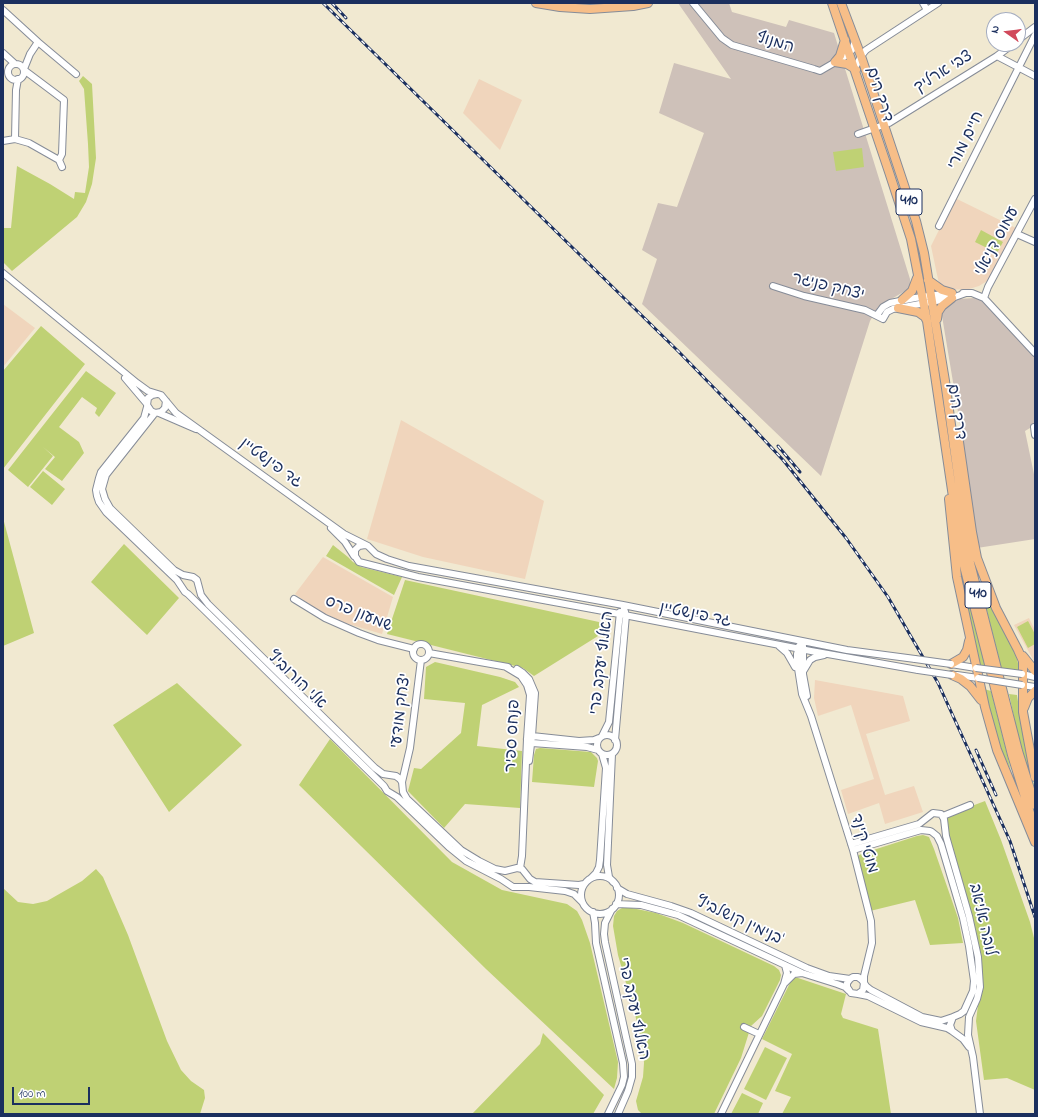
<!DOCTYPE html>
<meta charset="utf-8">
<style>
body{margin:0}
#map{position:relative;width:1038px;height:1117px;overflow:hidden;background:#f1e9d1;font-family:"Indie Flower",sans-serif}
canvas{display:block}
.frame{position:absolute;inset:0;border:4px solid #1b2f5e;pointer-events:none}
.north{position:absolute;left:986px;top:12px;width:40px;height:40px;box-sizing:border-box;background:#fff;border:1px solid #a4acbf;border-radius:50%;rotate:284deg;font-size:11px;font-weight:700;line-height:16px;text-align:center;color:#1b2f5e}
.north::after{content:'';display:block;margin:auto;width:14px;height:18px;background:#d1495b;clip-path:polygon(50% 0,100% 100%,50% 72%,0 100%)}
.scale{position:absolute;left:12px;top:1087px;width:78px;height:18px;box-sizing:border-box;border:2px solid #1b2f5e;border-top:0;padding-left:5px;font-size:12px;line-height:14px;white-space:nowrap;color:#1b2f5e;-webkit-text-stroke:3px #fff;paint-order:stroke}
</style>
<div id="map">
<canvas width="1038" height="1117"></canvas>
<div class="frame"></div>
<div class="north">N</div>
<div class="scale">100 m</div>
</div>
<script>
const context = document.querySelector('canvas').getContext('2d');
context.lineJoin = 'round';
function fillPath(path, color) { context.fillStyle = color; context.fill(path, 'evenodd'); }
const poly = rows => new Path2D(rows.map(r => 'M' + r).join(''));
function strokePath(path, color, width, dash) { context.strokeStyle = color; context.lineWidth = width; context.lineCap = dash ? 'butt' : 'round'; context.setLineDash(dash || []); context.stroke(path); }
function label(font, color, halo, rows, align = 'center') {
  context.font = font + ' "Indie Flower","Playpen Sans Hebrew",sans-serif'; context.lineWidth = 3.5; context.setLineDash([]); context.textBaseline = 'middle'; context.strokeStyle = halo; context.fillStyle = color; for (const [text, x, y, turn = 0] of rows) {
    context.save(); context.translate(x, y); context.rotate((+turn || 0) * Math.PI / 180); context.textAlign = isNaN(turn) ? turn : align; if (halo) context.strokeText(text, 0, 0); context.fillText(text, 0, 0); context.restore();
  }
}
const built = poly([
 [479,79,522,100,500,150,463,113],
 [955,198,1016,228,993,273,987,281,979,286,969,289,946,290,939,284,931,246],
 [3,304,35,328,3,367],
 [401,420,544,501,525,579,423,557,367,539],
 [323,557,393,597,382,634,345,623,330,616,319,611,295,594],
 [1029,618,1035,630,1035,663,1014,625],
 [815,680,903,696,910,721,866,734,885,795,914,786,923,812,885,824,879,803,848,814,841,790,874,779,851,705,818,716,814,698]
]);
const industrial = poly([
 [678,3,729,3,732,12,786,27,789,20,834,33,910,279,910,288,878,307,870,321,821,476,642,304,657,259,642,250,658,203,677,207,704,133,659,113,674,63,731,79],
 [975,298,986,302,1035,357,1035,425,1025,431,1035,479,1035,539,977,548,964,448,941,310,945,306,959,299]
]);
const green = poly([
 [83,76,92,84,96,158,92,184,86,202,77,217,12,271,3,262,3,228,11,228,17,166,50,184,74,199,75,192,85,193,89,167,88,144,84,89,79,81],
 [862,148,864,167,836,171,833,152],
 [981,230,1003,242,997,253,975,242],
 [41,326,85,364,3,469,3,371],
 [86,371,116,393,99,417,95,413,97,408,82,397,59,427,79,442,84,453,62,481,45,469,55,457,43,447,53,456,28,487,8,470],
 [43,471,65,489,52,505,30,487],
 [3,518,34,633,3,646],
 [124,544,179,598,147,635,91,582],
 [333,545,348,557,353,562,361,567,402,577,394,595,326,556],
 [405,580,599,622,606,631,534,676,523,668,387,634],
 [968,596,985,667,978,667,964,598],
 [988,599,1016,655,1019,667,1018,673,1002,671,985,603],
 [1028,621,1035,634,1035,644,1028,648,1017,627],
 [435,662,500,677,515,682,519,687,482,705,477,746,522,751,520,808,465,804,444,828,408,791,414,768,421,769,461,733,465,703,424,699,426,667],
 [177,683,242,745,169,812,113,725],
 [984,689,991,691,1011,770,998,744],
 [1009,694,1017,695,1025,748,1035,789,1028,771,1021,749],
 [330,739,452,862,502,890,567,904,577,911,582,920,590,943,618,1062,617,1078,614,1089,486,969,299,785],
 [540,748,591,752,597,758,598,761,594,787,532,782,534,755,536,749],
 [985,801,1001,840,1030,922,1035,942,1035,1090,1007,1078,984,1080,976,1021,982,974,947,834,947,824,948,815],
 [923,835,929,837,934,849,958,918,963,943,930,945,915,900,870,911,857,857,859,855,864,853,917,836],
 [96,869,103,877,128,935,167,1041,181,1070,191,1081,204,1090,205,1098,200,1114,3,1114,3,888,18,902,33,904,47,901,82,881],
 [627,907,656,913,683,923,774,966,779,970,781,975,780,980,762,1016,751,1026,741,1058,714,1114,642,1114,638,1110,636,1101,643,1077,644,1063,643,1050,639,1029,618,955,613,926,614,916,617,911,622,908],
 [793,977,798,978,846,994,841,1014,843,1018,878,1029,891,1114,782,1114,791,1097,775,1091,792,1054,762,1039],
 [543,1033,604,1095,593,1114,472,1114,540,1044],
 [765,1047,787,1058,766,1100,744,1089],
 [742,1093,763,1103,758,1114,731,1114]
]);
const minor = poly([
 [693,3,722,38,732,45,814,69,820,71,844,57,852,50,855,41],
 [923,3,927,10],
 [3,10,38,42,76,74],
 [1018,40,1035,27],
 [3,53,14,63],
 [997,56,1013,44],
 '8 72a8 8 0 1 1 16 0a8 8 0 1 1-16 0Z',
 [855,68,861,56,866,50,938,3],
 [24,69,30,54,38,42],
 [24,70,64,100,62,154,59,160],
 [858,134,889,123,997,56,1035,76],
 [15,139,16,90,18,79],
 [3,141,15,139,29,143,59,160,62,167],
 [939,226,1035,35],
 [1017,234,1035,242],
 [3,273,137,383,148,391,161,395,176,413,344,534,368,546,376,554,387,559,409,566,623,605,847,650,915,659],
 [773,286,804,296,865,310,883,319,887,312,893,309,952,298,966,293],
 [963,293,972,293,984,298,1035,353],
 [984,298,988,287,1035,199],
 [877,315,883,307,890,303,915,298,949,293],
 [125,378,147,404],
 [157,394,152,395,148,398,147,405,151,411,155,413,161,412,165,408,166,401],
 [147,407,144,418,101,472,99,478,96,490,97,496,99,502,106,512,177,580,185,592,188,594,384,786,387,791,397,797,450,848,466,861,501,879,513,887,529,887,565,891,574,894,582,902],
 [155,413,106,475,102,489,105,499,110,508,174,570,183,575,193,577,197,580,201,595,208,604,375,768,383,774,396,776,400,779,402,782,403,792,407,799,461,850,479,861,495,869,505,871,517,868,522,869,530,879,535,882,579,885,584,884],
 [159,413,196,429],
 [1034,427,1035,435],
 [331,528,345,542,354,556],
 [365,545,359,546,355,550,355,556,359,562,418,577,614,613,811,651,918,670],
 [294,599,325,618,359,633,378,640,414,649],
 '413 652a8 8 0 1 1 16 0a8 8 0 1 1-16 0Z',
 [779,646,787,653,795,667],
 [799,646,797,654,797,662,802,694,811,716,853,850,871,921,872,943,864,976,864,982],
 [803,646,803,674,807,696],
 [429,653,508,667],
 [951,664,976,668],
 [506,667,521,676,527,685,530,695,527,739,522,856,520,868],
 [517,669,523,673,529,679,535,693,532,736,529,761],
 [804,670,810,660,815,657,824,655],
 [1022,674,1035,677],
 [957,675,978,678],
 [1022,685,1035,687],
 '597 745a10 10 0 1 1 20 0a10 10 0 1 1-20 0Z',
 [602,736,609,722,620,612],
 [615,740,626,615,623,605],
 [598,750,587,747,532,743,527,739,532,736,579,741,594,740,599,738],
 [612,754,607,865,609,877,613,882],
 [402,782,410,748,421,660],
 [943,816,970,805],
 [932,832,937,836,941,844,963,918,969,946,974,981,973,991,964,1011,960,1014,953,1017,950,1025,952,1031,963,1039,969,1047],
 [851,844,919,824,933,813,941,814,944,819,946,836,969,916,978,957,980,987,977,999,969,1017,968,1035,973,1057,980,1114],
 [853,850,921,830,930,831],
 '581 895a19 19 0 1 1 38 0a19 19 0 1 1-38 0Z',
 [590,879,596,873,599,867,600,860,606,768,602,754],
 [617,888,627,894,671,906,691,913,807,968,829,976,850,979],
 [616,904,641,905,678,915,802,973,837,984,845,987,849,991],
 [612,909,605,923,604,934,605,942,632,1064,632,1077,628,1091,618,1114],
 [593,912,595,923,596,943,623,1063,624,1077,622,1085,608,1114],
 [785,983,794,974,802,973],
 [864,983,863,990,858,994,851,993,847,987,847,983,850,979,853,977,858,977,862,980,866,986,871,990,922,1017,941,1021,953,1017],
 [858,994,868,996,921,1022,947,1028,952,1031],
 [744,1027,759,1034],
 [721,1114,784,984,787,973,785,965]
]);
const major = poly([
 [536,3,560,7,590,9,633,6,648,3],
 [832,3,889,172,911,239,927,321,962,558,1012,755,1035,829],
 [841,3,861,56,916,221,924,253,945,381,970,563,1018,751,1035,805],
 [835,62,840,56,845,40],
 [835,62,847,64,852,67,856,70],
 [928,280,942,290,952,293],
 [902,300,912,291,917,278],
 [898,308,918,312,925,317,927,321],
 [937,319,938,312,942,306,952,298],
 [958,435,972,532,977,558,996,608,1018,650,1023,661,1023,712,1035,777],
 [949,499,957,577,985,707,997,750,1035,842],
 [1023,656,1035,671],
 [951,664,963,657,967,650,969,641],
 [952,675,961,679,970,686,981,700],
 [1024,708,1028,698,1035,691]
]);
const rail = poly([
 [323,3,679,352,756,431,783,460,846,538,888,597,938,683,1010,841,1035,917],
 [332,3,346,18],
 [778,446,800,472],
 [976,750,996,795]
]);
const minorBridge = poly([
 [915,659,951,664],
 [976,668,1022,674],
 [918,670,952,675],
 [978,678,1022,685]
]);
const shields = [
 [909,202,26],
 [978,595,26]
];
const shieldNames = [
 ["410",909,202],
 ["410",978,595]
];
const streetNames = [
 ["המנוף",775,44,17],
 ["צבי ארליך",944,73,-32],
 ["דרך הים",878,95,72],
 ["חיים מורי",967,141,-64],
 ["עמוס דניאלי",998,242,-62],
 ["יצחק פניגר",828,288,14],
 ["דרך הים",955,412,81],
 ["גד פינשטיין",270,464,36],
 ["שמעון פרס",358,615,22],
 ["גד פינשטיין",695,616,11],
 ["האלוף יעקב פרי",603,663,-83],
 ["אלי הורוביץ",296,681,44],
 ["יצחק מודעי",402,711,-83],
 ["פנחס ספיר",514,736,-87],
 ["מוטי קינד",863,844,73],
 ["לובה אליאב",981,920,77],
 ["בנימין קושלביץ'",739,922,25],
 ["האלוף יעקב פרי",632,1009,78]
];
fillPath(built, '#f0d5bc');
fillPath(industrial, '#cec1b9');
fillPath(green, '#bfd174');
strokePath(minor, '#868c98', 8);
strokePath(major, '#868c98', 10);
strokePath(minor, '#fff', 6);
strokePath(major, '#f7be88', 8);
strokePath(rail, '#1b2f5e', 3);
strokePath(rail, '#fff', 1.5, [4.5]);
strokePath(minorBridge, '#868c98', 8, []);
strokePath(minorBridge, '#fff', 6);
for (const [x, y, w] of shields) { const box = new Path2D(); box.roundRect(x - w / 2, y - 13, w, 26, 3); context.fillStyle = '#fff'; context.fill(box); strokePath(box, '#1b2f5e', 1); }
label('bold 15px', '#1b2f5e', null, shieldNames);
label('16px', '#1b2f5e', '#fff', streetNames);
</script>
